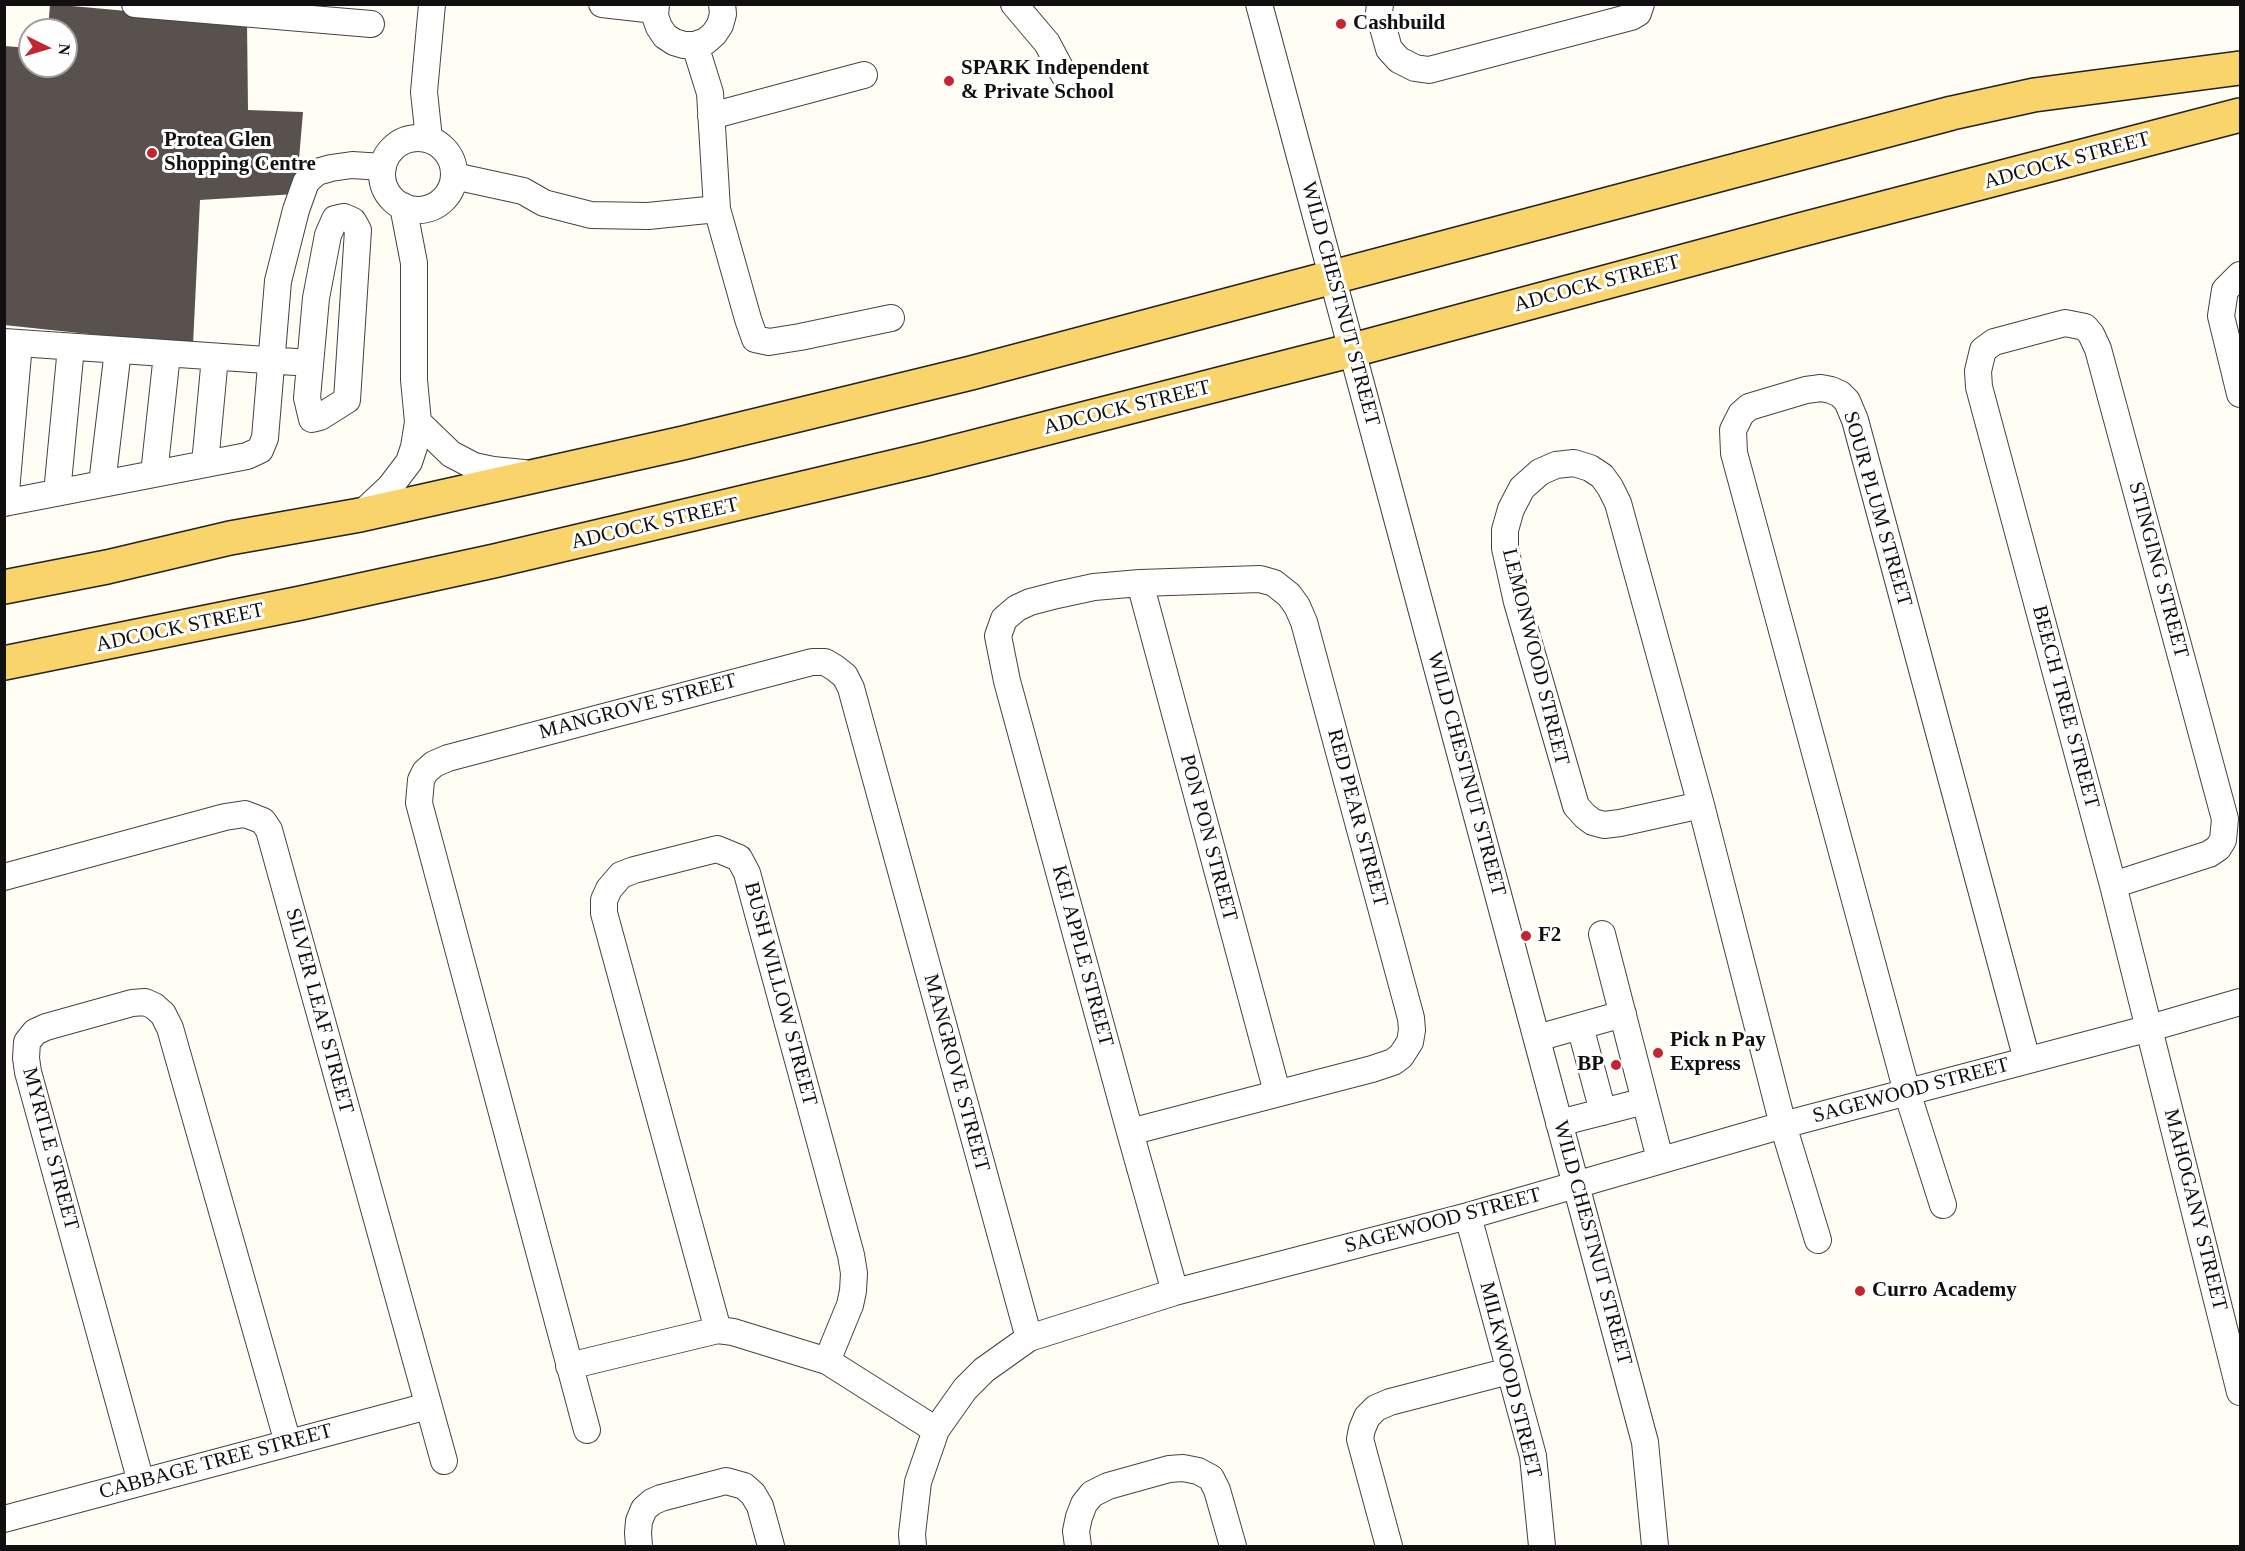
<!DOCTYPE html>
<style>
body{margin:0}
#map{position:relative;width:2245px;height:1551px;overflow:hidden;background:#fffdf4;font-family:"Times New Roman",serif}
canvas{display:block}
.frame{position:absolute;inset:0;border:6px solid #101010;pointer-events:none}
.north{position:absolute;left:18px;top:18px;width:60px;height:60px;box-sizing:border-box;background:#fff;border:2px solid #9f9f9f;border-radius:50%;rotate:95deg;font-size:16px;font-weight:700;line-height:24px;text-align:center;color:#101010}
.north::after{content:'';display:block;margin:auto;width:21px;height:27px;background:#c32630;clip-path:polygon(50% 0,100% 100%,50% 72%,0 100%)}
</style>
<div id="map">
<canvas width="2245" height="1551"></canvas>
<div class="frame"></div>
<div class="north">N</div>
</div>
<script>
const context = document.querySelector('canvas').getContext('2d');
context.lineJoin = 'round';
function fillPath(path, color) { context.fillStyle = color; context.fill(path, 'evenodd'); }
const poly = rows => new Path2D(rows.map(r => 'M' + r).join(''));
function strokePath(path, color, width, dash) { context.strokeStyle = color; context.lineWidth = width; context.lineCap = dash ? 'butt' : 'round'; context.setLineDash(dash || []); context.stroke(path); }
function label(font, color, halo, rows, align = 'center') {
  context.font = font + ' "Times New Roman",serif'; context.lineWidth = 6; context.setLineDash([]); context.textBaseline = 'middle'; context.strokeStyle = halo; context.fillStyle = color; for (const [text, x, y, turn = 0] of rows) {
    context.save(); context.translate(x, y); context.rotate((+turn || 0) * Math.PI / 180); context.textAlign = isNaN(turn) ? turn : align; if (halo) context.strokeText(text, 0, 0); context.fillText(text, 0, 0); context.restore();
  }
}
const building = poly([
 [50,4,247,22,248,110,303,112,296,194,200,200,193,345,4,325,4,46,30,48,30,66,66,66,66,30,48,30]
]);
const minor = poly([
 [135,4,371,24],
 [602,4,655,10],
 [656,4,655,16,659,27,665,36,674,42,684,45,695,45,706,41,714,34,720,25,723,14,722,4],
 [1014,4,1047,43,1064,75],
 [1259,4,1645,1442,1655,1546],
 [1380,4,1379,13,1389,49,1399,60,1415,68,1429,70,1631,17,1638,13,1641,4],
 [695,45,710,93,717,209,748,319,755,339,769,342,800,337,891,318],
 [711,116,864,75],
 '382 174a36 36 0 1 1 72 0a36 36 0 1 1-72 0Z',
 [429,139,424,92,432,4],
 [454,176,523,191,544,203,591,215,648,216,717,209],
 [344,217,353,221,358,230,347,400,320,417,312,419,307,398,316,298,328,235,335,219,344,217],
 [2240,275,2225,290,2221,316,2240,394],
 [4,342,310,363],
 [418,422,451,454,474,466,493,470,524,473],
 [205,464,215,357],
 [154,474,167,354],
 [102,484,118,350],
 [57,493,71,347],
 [4,503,247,456,260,450,265,438,278,281,296,210,306,182,317,172,331,168,352,165,383,167],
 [5,503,19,343],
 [360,515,390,487,409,462,414,447,418,422,414,380,414,263,403,206],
 [1140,583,1277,1092],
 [1701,805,1620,823,1604,825,1593,822,1585,816,1576,806,1517,602,1505,548,1505,530,1511,509,1522,488,1540,472,1556,465,1574,463,1590,468,1602,476,1610,487,1618,503,1701,805,1783,1125,1818,1240],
 [4,877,225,817,245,814,263,821,269,830,444,1461],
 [2113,885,2209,854,2218,848,2223,840,2225,819,2098,349,2091,334,2085,327,2065,323,1994,342,1983,350,1978,371,1979,387,2113,885,2240,1392],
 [1602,934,1660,1159],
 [1580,1026,1603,1112],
 [1537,1038,1623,1014],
 [1559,1123,1645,1101],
 [1130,1132,1372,1069,1393,1062,1401,1056,1410,1042,1412,1030,1411,1018,1304,622,1297,606,1289,595,1274,583,1260,579,1140,583,1094,587,1057,595,1030,602,1017,608,1004,619,998,636,1007,681,1130,1132,1175,1292],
 [1943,1205,1907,1092,1734,453,1733,430,1741,414,1749,407,1806,390,1821,388,1831,390,1840,394,1847,401,1855,420,2027,1060],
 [1468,1216,1533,1456,1542,1546],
 [718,1330,604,913,604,900,609,889,621,875,634,870,717,849,739,858,747,873,851,1255,854,1273,853,1291,850,1305,827,1361],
 [569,1366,718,1330,733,1332,827,1361,936,1430],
 [587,1430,419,803,421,780,425,772,434,764,448,758,812,662,825,662,835,668,845,676,851,688,1029,1338],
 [141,1482,28,1072,26,1058,27,1042,35,1032,46,1027,132,1003,145,1002,154,1006,163,1014,170,1028,288,1443],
 [4,1519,428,1406],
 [639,1546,638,1533,639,1521,644,1509,652,1502,661,1498,726,1481,744,1486,753,1494,760,1506,771,1546],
 [913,1546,912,1534,918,1482,936,1430,965,1389,984,1370,1029,1338,1175,1292,1468,1216,1783,1125,2150,1028,2240,1002],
 [1078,1546,1076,1531,1079,1517,1084,1504,1092,1494,1108,1486,1169,1469,1183,1468,1198,1471,1211,1478,1217,1490,1233,1546],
 [1389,1546,1360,1439,1362,1429,1367,1417,1376,1408,1390,1402,1509,1371]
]);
const major = poly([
 [4,587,107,567,230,538,360,515,683,443,971,373,1952,113,2034,95,2240,68],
 [4,663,301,603,494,561,926,459,1353,350,1800,230,2240,115]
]);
const markers = [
 [1341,24,6,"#c32630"],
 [949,81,6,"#c32630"],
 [152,153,6,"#c32630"],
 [1526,936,6,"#c32630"],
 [1658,1053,6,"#c32630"],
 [1616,1065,6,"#c32630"],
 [1860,1291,6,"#c32630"]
];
const poiNames = [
 ["Cashbuild",1353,24],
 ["SPARK Independent",961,69],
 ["& Private School",961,93],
 ["Protea Glen",164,141],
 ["Shopping Centre",164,165],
 ["F2",1538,936],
 ["Pick n Pay",1670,1041],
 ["Express",1670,1065],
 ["BP",1604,1065,"right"],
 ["Curro Academy",1872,1291]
];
const streetNames = [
 ["ADCOCK STREET",2067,161,-15],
 ["ADCOCK STREET",1597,284,-15],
 ["WILD CHESTNUT STREET",1340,304,75],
 ["ADCOCK STREET",1127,408,-14],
 ["SOUR PLUM STREET",1877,509,74],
 ["ADCOCK STREET",655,524,-13],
 ["STINGING STREET",2158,570,75],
 ["ADCOCK STREET",180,628,-12],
 ["LEMONWOOD STREET",1535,657,76],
 ["MANGROVE STREET",638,707,-15],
 ["BEECH TREE STREET",2065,707,75],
 ["WILD CHESTNUT STREET",1466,774,75],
 ["RED PEAR STREET",1357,818,75],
 ["PON PON STREET",1208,838,75],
 ["KEI APPLE STREET",1082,956,75],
 ["BUSH WILLOW STREET",780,994,75],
 ["SILVER LEAF STREET",319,1011,75],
 ["MANGROVE STREET",956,1073,75],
 ["SAGEWOOD STREET",1911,1091,-15],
 ["MYRTLE STREET",50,1149,75],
 ["MAHOGANY STREET",2195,1210,76],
 ["SAGEWOOD STREET",1443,1221,-15],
 ["WILD CHESTNUT STREET",1592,1243,75],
 ["MILKWOOD STREET",1510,1380,76],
 ["CABBAGE TREE STREET",216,1462,-15]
];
fillPath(building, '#59514d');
strokePath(minor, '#434343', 28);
strokePath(major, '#212121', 36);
strokePath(minor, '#fff', 26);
strokePath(major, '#f9d46a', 33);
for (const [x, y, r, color] of markers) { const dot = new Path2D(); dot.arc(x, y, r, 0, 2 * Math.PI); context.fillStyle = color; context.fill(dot); strokePath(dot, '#fff', 2); }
label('bold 21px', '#101010', '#fff', poiNames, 'left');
label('21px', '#101010', '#fff', streetNames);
</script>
